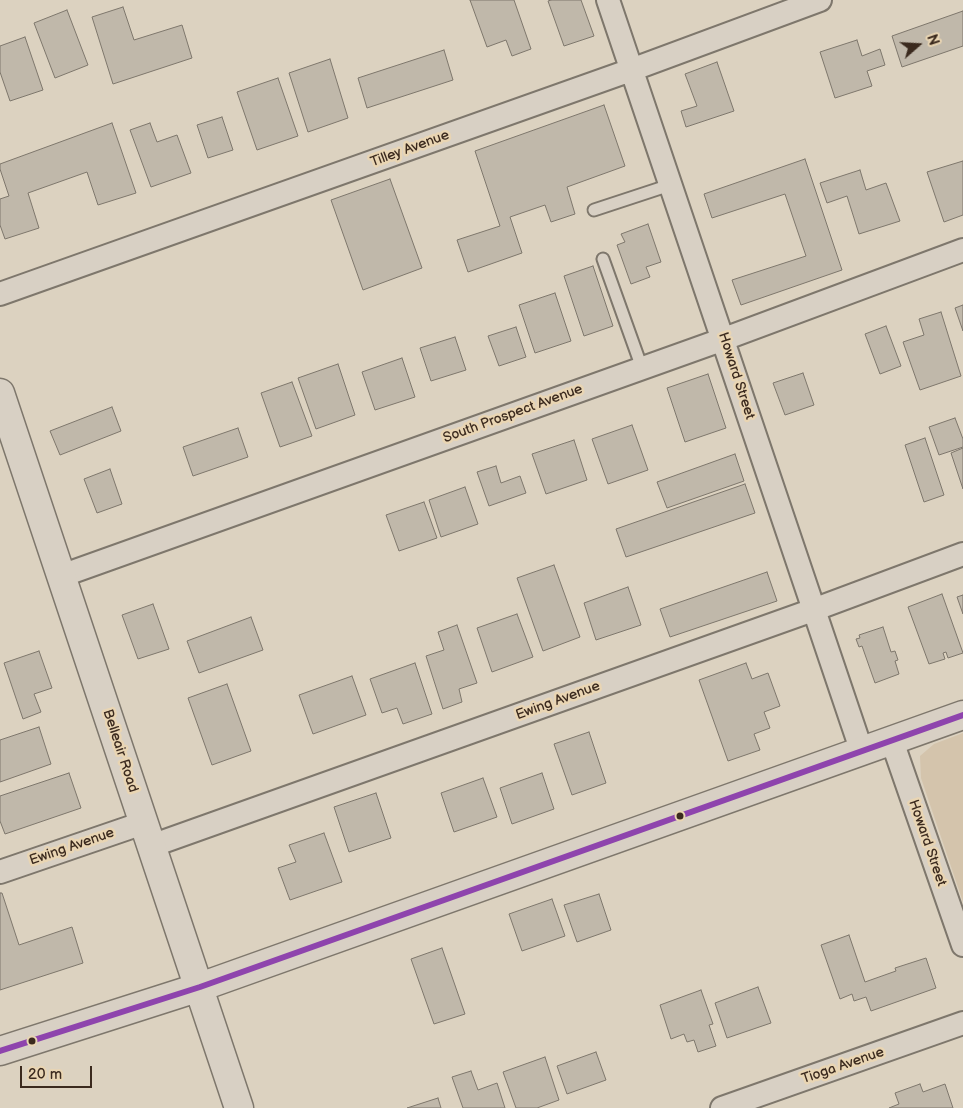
<!DOCTYPE html>
<style>
body{margin:0}
#map{position:relative;width:963px;height:1108px;overflow:hidden;background:#dcd2c0;font-family:"Balsamiq Sans",sans-serif}
canvas{display:block}
.north{position:absolute;left:893px;top:20px;width:50px;height:50px;-webkit-text-stroke:4px #e9d5b3;paint-order:stroke;rotate:71deg;font-size:14px;font-weight:700;line-height:20px;text-align:center;color:#3b2a1e}
.north::after{content:'';display:block;margin:auto;width:18px;height:22px;background:#3b2a1e;clip-path:polygon(50% 0,100% 100%,50% 72%,0 100%)}
.scale{position:absolute;left:20px;top:1066px;width:72px;height:22px;box-sizing:border-box;border:2px solid #3b2a1e;border-top:0;padding-left:6px;font-size:15px;line-height:18px;white-space:nowrap;color:#3b2a1e;-webkit-text-stroke:4px #e9d5b3;paint-order:stroke}
</style>
<div id="map">
<canvas width="963" height="1108"></canvas>
<div class="north">N</div>
<div class="scale">20 m</div>
</div>
<script>
const context = document.querySelector('canvas').getContext('2d');
context.lineJoin = 'round';
function fillPath(path, color) { context.fillStyle = color; context.fill(path, 'evenodd'); }
const poly = rows => new Path2D(rows.map(r => 'M' + r).join(''));
function strokePath(path, color, width, dash) { context.strokeStyle = color; context.lineWidth = width; context.lineCap = dash ? 'butt' : 'round'; context.setLineDash(dash || []); context.stroke(path); }
function label(font, color, halo, rows, align = 'center') {
  context.font = font + ' "Balsamiq Sans",sans-serif'; context.lineWidth = 5; context.setLineDash([]); context.textBaseline = 'middle'; context.strokeStyle = halo; context.fillStyle = color; for (const [text, x, y, turn = 0] of rows) {
    context.save(); context.translate(x, y); context.rotate((+turn || 0) * Math.PI / 180); context.textAlign = isNaN(turn) ? turn : align; if (halo) context.strokeText(text, 0, 0); context.fillText(text, 0, 0); context.restore();
  }
}
const green = poly([
 [963,733,963,902,921,778,920,756,934,744]
]);
const building = poly([
 [470,0,514,0,531,49,512,56,506,40,487,47,470,0],
 [551,0,581,0,594,36,564,46,548,1,551,0],
 [123,7,134,40,182,25,192,58,113,84,92,17,123,7],
 [67,10,88,65,55,78,34,23,67,10],
 [963,11,963,46,902,67,892,36,963,11],
 [25,37,43,90,10,101,0,72,0,46,25,37],
 [857,40,862,56,880,49,885,65,867,71,872,86,835,98,820,52,857,40],
 [444,50,453,80,367,108,358,78,444,50],
 [330,59,348,118,308,132,289,73,330,59],
 [717,62,734,111,686,127,681,111,697,106,685,74,717,62],
 [278,78,298,136,257,150,237,92,278,78],
 [604,105,625,166,567,187,575,214,551,222,545,205,510,217,522,253,468,272,457,240,500,226,475,151,604,105],
 [222,117,233,150,208,158,197,125,222,117],
 [112,123,136,193,98,205,87,172,28,193,39,228,5,239,0,225,0,199,9,196,0,169,0,164,112,123],
 [150,123,157,142,177,135,191,173,151,187,130,130,150,123],
 [805,159,842,270,741,305,732,280,806,256,785,194,712,218,704,194,805,159],
 [963,161,963,215,944,222,927,172,963,161],
 [860,170,866,190,886,183,900,221,859,234,847,196,827,203,820,183,860,170],
 [390,179,422,268,363,290,331,200,390,179],
 [648,224,661,262,646,267,650,277,631,284,617,245,625,242,621,234,648,224],
 [593,266,613,326,584,336,564,276,593,266],
 [555,293,571,341,535,353,519,305,555,293],
 [963,305,963,331,955,308,963,305],
 [941,312,961,376,920,390,903,342,924,335,919,319,941,312],
 [886,326,901,366,880,374,865,334,886,326],
 [516,327,526,357,499,366,488,336,516,327],
 [455,337,466,370,431,381,420,348,455,337],
 [402,358,415,397,375,410,362,372,402,358],
 [338,364,355,415,316,429,298,378,338,364],
 [803,373,814,405,785,415,773,383,803,373],
 [708,374,726,428,685,442,667,388,708,374],
 [292,382,312,436,280,447,261,393,292,382],
 [112,407,121,431,60,455,50,431,112,407],
 [955,418,963,439,963,447,939,455,929,427,955,418],
 [632,425,648,470,608,484,592,439,632,425],
 [238,428,248,457,193,476,183,447,238,428],
 [925,438,944,495,924,502,905,445,925,438],
 [574,440,587,480,546,494,532,454,574,440],
 [963,448,963,489,951,453,963,448],
 [735,454,744,481,667,508,657,482,735,454],
 [496,466,501,483,520,476,526,493,489,506,477,472,496,466],
 [110,469,122,504,97,513,84,479,110,469],
 [745,484,755,513,626,557,616,529,745,484],
 [465,487,478,524,441,537,429,500,465,487],
 [424,502,437,538,399,551,386,515,424,502],
 [554,565,580,637,543,651,517,578,554,565],
 [767,572,777,601,670,637,660,609,767,572],
 [628,587,641,625,596,640,584,603,628,587],
 [942,594,963,653,948,658,946,652,943,653,945,659,929,664,908,607,942,594],
 [963,595,963,614,957,597,963,595],
 [153,604,169,649,138,659,122,615,153,604],
 [517,614,533,657,492,672,477,628,517,614],
 [251,617,263,650,199,673,187,641,251,617],
 [457,625,477,683,459,689,462,702,443,709,426,656,444,650,438,632,457,625],
 [883,627,891,652,895,651,898,660,895,661,899,674,875,683,862,646,859,647,856,639,860,638,859,635,883,627],
 [39,651,52,688,34,694,41,712,23,719,4,663,39,651],
 [415,663,432,714,403,724,397,708,382,713,370,679,415,663],
 [746,663,752,679,768,673,780,706,764,712,770,728,754,734,760,750,728,761,699,680,746,663],
 [352,676,366,715,313,734,299,695,352,676],
 [227,684,251,751,212,765,188,698,227,684],
 [39,727,51,764,0,782,0,740,39,727],
 [589,732,606,783,572,795,554,744,589,732],
 [69,773,81,808,5,834,0,821,0,796,69,773],
 [542,773,554,809,512,824,500,788,542,773],
 [483,778,497,817,454,832,441,793,483,778],
 [376,793,391,838,349,852,334,807,376,793],
 [324,833,342,882,290,900,278,868,296,862,289,845,324,833],
 [0,893,2,893,19,945,72,927,83,963,0,990,0,893],
 [599,894,611,930,577,942,564,905,599,894],
 [552,899,565,936,522,951,509,914,552,899],
 [849,935,865,982,896,971,895,968,926,958,936,988,871,1011,866,997,854,1001,852,994,840,999,821,945,849,935],
 [442,948,465,1014,434,1024,411,959,442,948],
 [758,987,771,1023,727,1038,715,1003,758,987],
 [701,990,713,1024,709,1025,716,1046,698,1052,694,1040,687,1042,684,1034,671,1039,660,1005,701,990],
 [596,1052,606,1080,567,1094,557,1066,596,1052],
 [545,1057,559,1100,537,1108,516,1108,503,1072,545,1057],
 [471,1071,478,1090,497,1083,505,1108,463,1108,452,1077,471,1071],
 [920,1084,923,1092,945,1084,953,1108,889,1108,899,1104,895,1093,920,1084],
 [438,1098,441,1108,407,1108,438,1098]
]);
const lane = poly([
 [594,210,670,185],
 [603,259,642,368]
]);
const street = poly([
 [608,0,862,752],
 [0,294,631,70,820,0],
 [61,576,724,339,963,250],
 [892,741,963,945],
 [151,846,813,610,963,554],
 [0,872,143,823],
 [722,1108,963,1023]
]);
const secondary = poly([
 [0,393,239,1108],
 [0,1051,200,987,963,715]
]);
const bus1 = poly([
 [0,1051,200,987,963,715]
]);
const markers = [
 [680,816,4.5,"#3b2a1e"],
 [32,1041,4.5,"#3b2a1e"]
];
const streetNames = [
 ["Tilley Avenue",410,149,-20],
 ["Howard Street",736,376,72],
 ["South Prospect Avenue",513,414,-20],
 ["Ewing Avenue",558,701,-20],
 ["Belleair Road",120,751,72],
 ["Howard Street",927,843,71],
 ["Ewing Avenue",72,847,-19],
 ["Tioga Avenue",843,1066,-19]
];
fillPath(green, '#d4c4ac');
fillPath(building, '#c0b8aa');
strokePath(building, '#7e776c', 1);
strokePath(lane, '#7e776c', 15);
strokePath(street, '#7e776c', 26);
strokePath(secondary, '#7e776c', 31);
strokePath(lane, '#d8d0c4', 11);
strokePath(street, '#d8d0c4', 22);
strokePath(secondary, '#d8d0c4', 28);
strokePath(bus1, '#8e44ad', 6);
for (const [x, y, r, color] of markers) { const dot = new Path2D(); dot.arc(x, y, r, 0, 2 * Math.PI); context.fillStyle = color; context.fill(dot); strokePath(dot, '#e9d5b3', 2); }
label('14px', '#3b2a1e', '#e9d5b3', streetNames);
</script>
